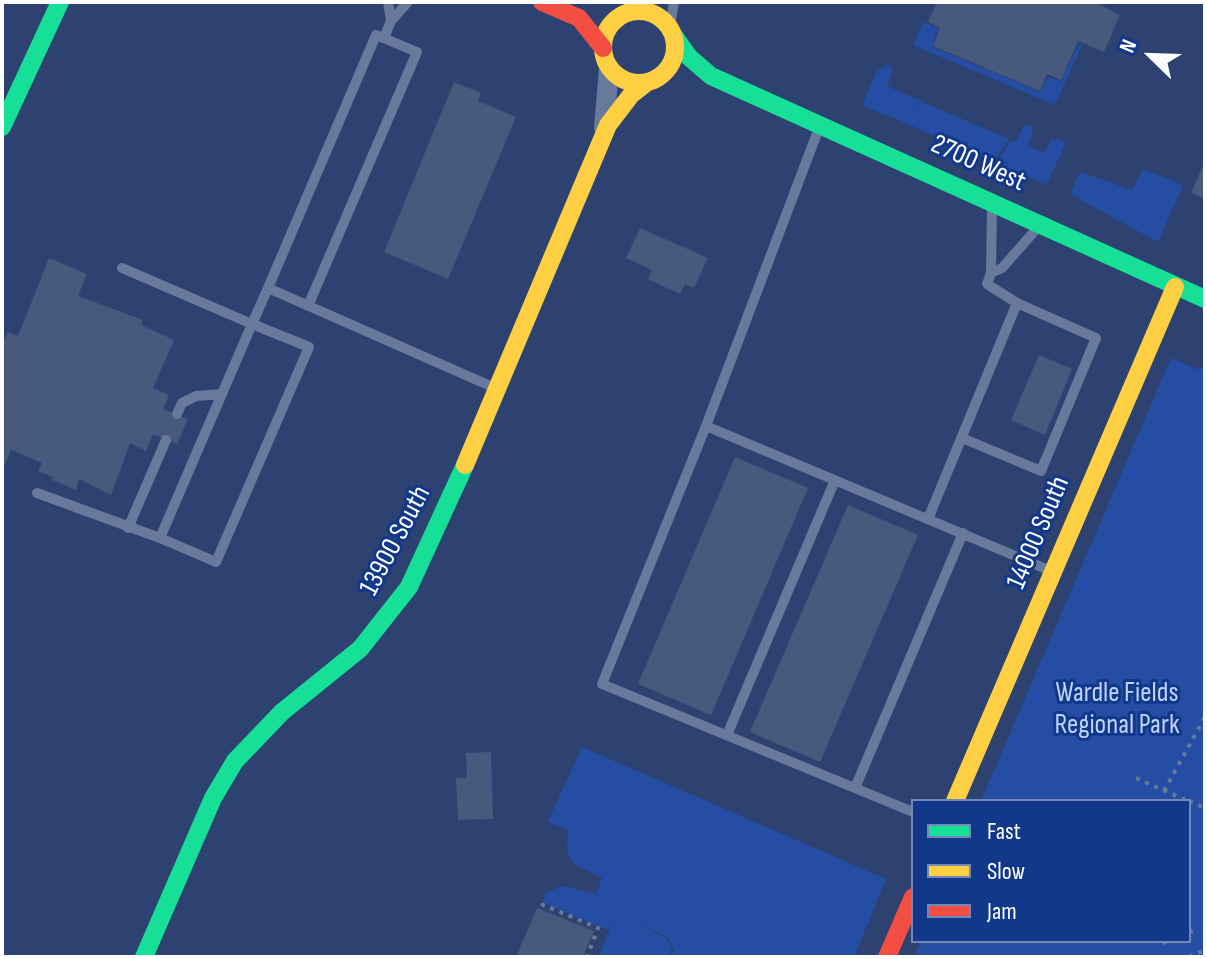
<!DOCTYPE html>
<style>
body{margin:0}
#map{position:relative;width:1207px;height:959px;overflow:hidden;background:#2d4270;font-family:"Sofia Sans Condensed",sans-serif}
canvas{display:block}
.frame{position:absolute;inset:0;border:4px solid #fff;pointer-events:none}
.legend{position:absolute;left:911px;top:799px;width:280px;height:144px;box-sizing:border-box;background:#12388b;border:2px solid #7188b9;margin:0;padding:10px 14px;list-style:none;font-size:24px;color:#fff}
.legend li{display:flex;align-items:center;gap:16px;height:40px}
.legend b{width:40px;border:2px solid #7188b9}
.north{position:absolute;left:1111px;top:16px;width:80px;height:80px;-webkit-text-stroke:6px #12388b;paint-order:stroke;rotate:293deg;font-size:22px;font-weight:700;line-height:32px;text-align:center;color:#fff}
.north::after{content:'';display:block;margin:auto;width:28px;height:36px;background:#fff;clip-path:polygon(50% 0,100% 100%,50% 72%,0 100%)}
</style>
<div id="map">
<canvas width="1207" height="959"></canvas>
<div class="frame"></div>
<ul class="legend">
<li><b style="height:10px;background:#16e098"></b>Fast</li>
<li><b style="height:10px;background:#ffcf43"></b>Slow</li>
<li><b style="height:10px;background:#f24e42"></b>Jam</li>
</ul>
<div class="north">N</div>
</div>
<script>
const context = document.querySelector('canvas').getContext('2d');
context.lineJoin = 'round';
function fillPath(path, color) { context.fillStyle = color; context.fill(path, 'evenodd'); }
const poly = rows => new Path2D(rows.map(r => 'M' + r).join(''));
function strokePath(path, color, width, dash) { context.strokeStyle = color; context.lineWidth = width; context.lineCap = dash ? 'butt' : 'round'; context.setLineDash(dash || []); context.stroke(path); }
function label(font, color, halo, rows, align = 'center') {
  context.font = font + ' "Sofia Sans Condensed",sans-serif'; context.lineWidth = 6; context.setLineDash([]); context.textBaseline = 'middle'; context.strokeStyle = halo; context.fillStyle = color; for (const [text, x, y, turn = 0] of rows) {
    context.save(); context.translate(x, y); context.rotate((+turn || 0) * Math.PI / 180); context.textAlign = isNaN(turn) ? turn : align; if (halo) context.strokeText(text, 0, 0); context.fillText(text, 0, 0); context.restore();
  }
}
const green = poly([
 [923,22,938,28,932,47,1041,92,1048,77,1061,81,1079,43,1082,45,1055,105,913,45],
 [888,64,893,71,887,86,924,102,913,110,925,103,1009,139,994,162,889,116,894,110,887,116,862,105,877,71],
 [1024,126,1031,126,1033,132,1028,146,1044,153,1051,140,1059,138,1065,144,1047,185,996,163,1010,142,1016,141],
 [1143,169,1183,185,1158,242,1070,194,1080,172,1132,190],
 [1171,358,1196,369,1205,368,1205,957,914,957,921,941,1189,941,1189,801,981,801],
 [582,747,886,879,854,957,671,957,674,950,667,937,626,919,666,938,672,950,669,957,599,957,614,918,608,930,542,902,547,892,562,886,596,894,602,878,574,864,567,851,568,831,548,821]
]);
const building = poly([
 [937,2,1095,2,1120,15,1104,52,1078,41,1061,80,1047,74,1040,91,933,46,940,28,928,22],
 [454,82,481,93,478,101,516,117,448,279,384,252],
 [1205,161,1205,199,1191,193],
 [640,228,708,258,694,288,685,284,680,294,648,279,652,270,626,258],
 [49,258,87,274,78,296,143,320,141,325,174,340,153,388,169,395,163,409,188,419,177,444,153,434,146,451,130,443,111,495,79,479,76,490,52,480,53,477,38,471,42,463,11,450,2,471,2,345,8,332,18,336],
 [1039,355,1072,369,1045,435,1011,420],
 [735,457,808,488,711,715,638,684],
 [848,505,918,535,820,762,750,732],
 [491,752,493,819,458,820,456,778,467,778,466,753],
 [537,908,594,931,583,957,516,957]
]);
const path = poly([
 [1136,778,1188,801],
 [1164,791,1205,717],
 [1189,801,1205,808],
 [541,904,598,928,587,957],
 [1189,909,1190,909],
 [1189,932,1198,928],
 [1163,943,1169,941],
 [1189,957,1205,950]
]);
const lane = poly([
 [388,2,391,21],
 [634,11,643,2],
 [670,27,674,2],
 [384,38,391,21,408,2],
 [122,268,252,324,309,347,216,562,160,538,252,324,268,288,495,388],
 [991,273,1002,268,1040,225],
 [268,288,376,35,417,52,308,306],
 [177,414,182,403,196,396,222,394],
 [706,426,819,128],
 [962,438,1041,471,1096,338,1017,303],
 [37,493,160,538],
 [928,519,1017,303,987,284,991,273,992,205],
 [128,528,166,440],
 [727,735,835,480],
 [855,788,963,533],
 [913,812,602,684,706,426,1051,571]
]);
const street = poly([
 [604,128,609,68]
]);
const fast = poly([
 [674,36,689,57,711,76,1205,299],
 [2,127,60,2],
 [144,957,213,798,235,761,282,712,360,649,409,587,465,465]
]);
const slow = poly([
 '603 47a36 36 0 1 1 72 0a36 36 0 1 1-72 0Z',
 [465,465,608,125,631,95,645,84],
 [955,801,1175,287]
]);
const jam = poly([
 [542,2,579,18,603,48],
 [887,957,913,897]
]);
const streetNames = [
 ["2700 West",978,164,24],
 ["14000 South",1039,533,-67],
 ["13900 South",396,541,-62]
];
const parkNames = [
 ["Wardle Fields",1117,694],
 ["Regional Park",1117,726]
];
fillPath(green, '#244da3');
fillPath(building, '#48597e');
strokePath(path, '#69799c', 4, [4, 6]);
strokePath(lane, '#69799c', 10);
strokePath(street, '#69799c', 20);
strokePath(fast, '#16e098', 18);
strokePath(slow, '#ffcf43', 18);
strokePath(jam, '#f24e42', 18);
label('28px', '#fff', '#12388b', streetNames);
label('28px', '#bfd3fc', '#12388b', parkNames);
</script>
